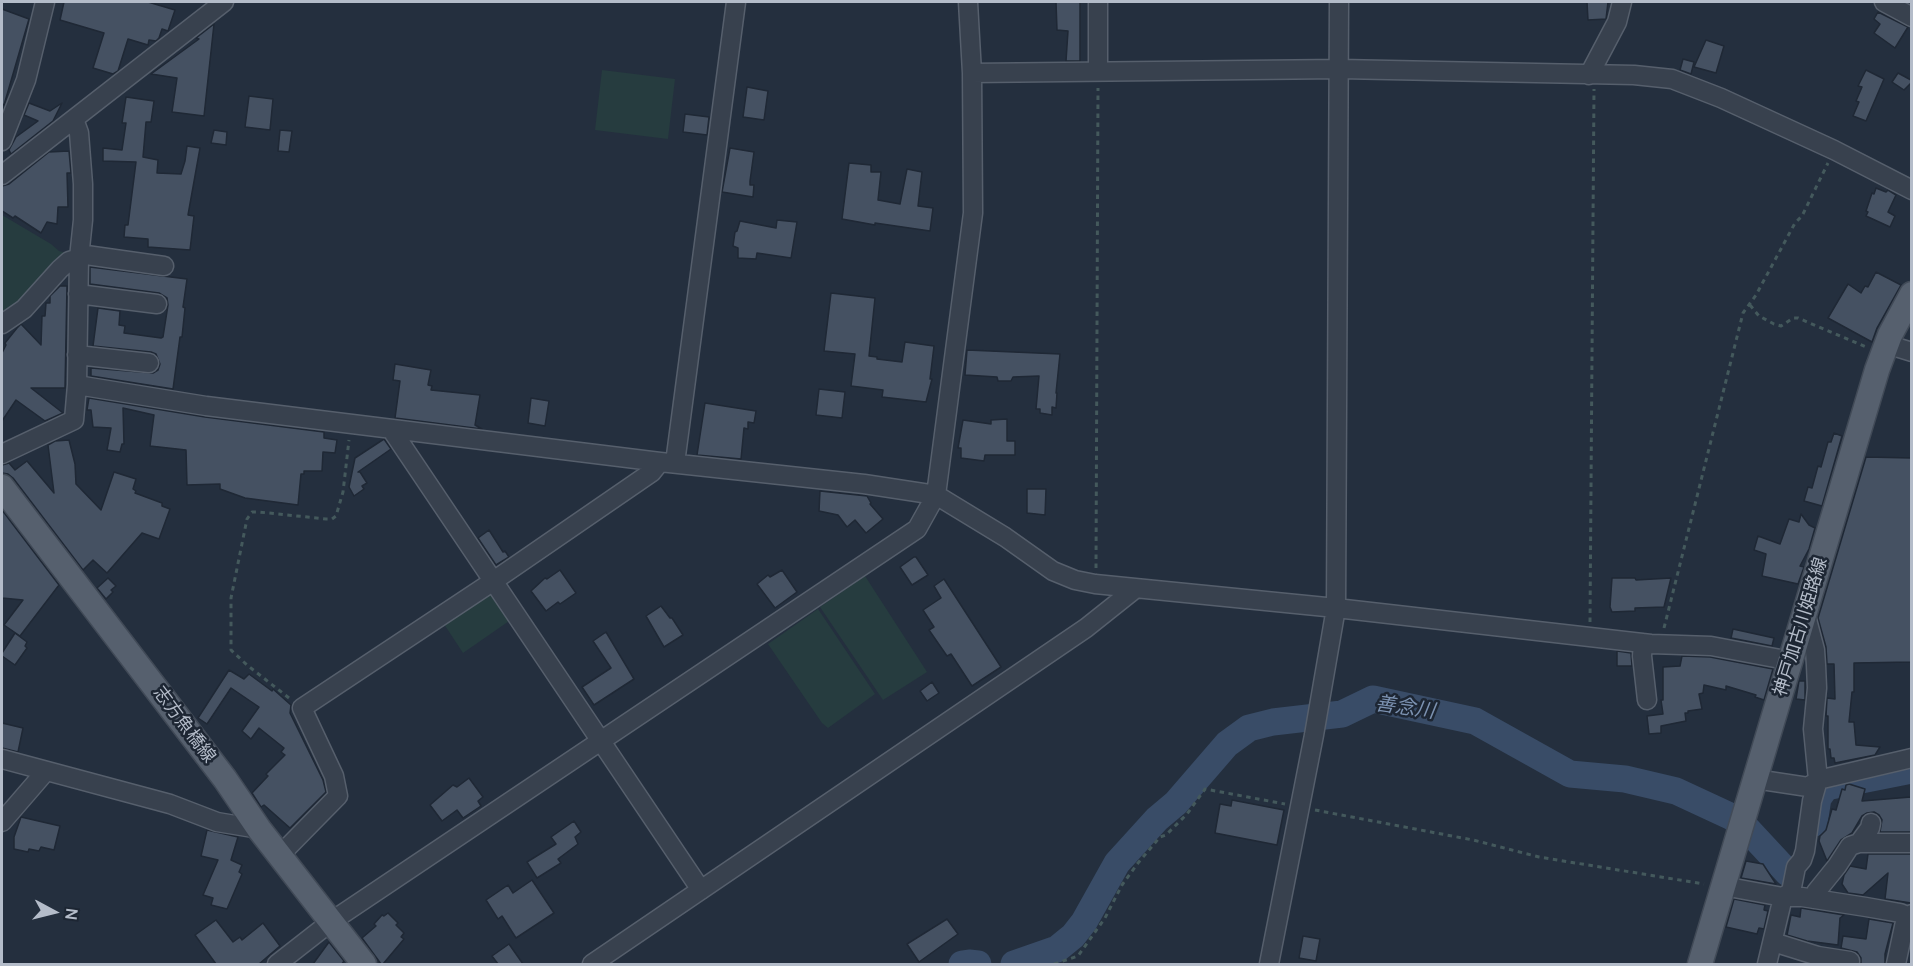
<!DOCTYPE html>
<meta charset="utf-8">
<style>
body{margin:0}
#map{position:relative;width:1913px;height:966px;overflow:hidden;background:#242f3e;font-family:Manrope,sans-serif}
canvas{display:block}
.frame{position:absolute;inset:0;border:3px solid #b4bcc9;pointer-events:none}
.north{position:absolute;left:24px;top:882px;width:60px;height:60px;-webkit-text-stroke:4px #1d2633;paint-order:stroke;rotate:97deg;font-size:16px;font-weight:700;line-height:24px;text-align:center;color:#b4bcc9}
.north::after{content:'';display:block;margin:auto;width:21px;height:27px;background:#b4bcc9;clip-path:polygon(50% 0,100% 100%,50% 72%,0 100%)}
</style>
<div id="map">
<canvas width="1913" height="966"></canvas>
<div class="frame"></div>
<div class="north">N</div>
</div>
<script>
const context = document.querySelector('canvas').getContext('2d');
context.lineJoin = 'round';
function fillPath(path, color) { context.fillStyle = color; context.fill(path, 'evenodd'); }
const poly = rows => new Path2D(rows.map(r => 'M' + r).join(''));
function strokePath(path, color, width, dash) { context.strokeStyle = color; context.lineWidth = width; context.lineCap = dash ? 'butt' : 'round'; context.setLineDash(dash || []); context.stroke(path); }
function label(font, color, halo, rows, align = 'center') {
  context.font = font + ' Manrope,"Noto Sans JP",sans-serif'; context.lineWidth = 5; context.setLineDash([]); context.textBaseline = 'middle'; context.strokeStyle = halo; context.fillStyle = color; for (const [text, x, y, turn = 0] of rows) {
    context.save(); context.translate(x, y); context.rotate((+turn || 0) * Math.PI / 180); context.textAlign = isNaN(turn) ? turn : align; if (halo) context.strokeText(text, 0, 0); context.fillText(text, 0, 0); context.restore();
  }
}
const green = poly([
 [602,70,675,79,668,139,595,130],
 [2,215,51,244,59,251,70,254,2,319],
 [865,576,927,672,883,700,820,607],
 [488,589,512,619,463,653,442,621],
 [818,609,875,694,828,728,822,723,768,644]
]);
const river = poly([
 [1814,823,1818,798,1826,787,1912,770],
 [962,964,969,963,978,964],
 [1014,964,1057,949,1073,936,1084,922,1117,863,1157,819,1176,803,1227,744,1249,728,1273,722,1342,714,1373,699,1475,721,1570,774,1625,779,1676,791,1732,817,1748,830,1788,873]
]);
const building = poly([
 [64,2,148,2,175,10,168,31,162,29,159,38,156,41,149,40,148,45,128,39,118,71,113,74,93,68,104,33,60,20,64,2],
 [1056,2,1080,2,1080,61,1066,61,1068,31,1057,30,1056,2],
 [1587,2,1608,2,1606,19,1588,20,1587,2],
 [2,9,29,19,4,105,2,104,2,9],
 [1878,12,1908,27,1895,48,1874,33,1880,24,1874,19,1878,12],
 [214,24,204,116,172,112,177,78,151,74,199,39,196,38,214,24],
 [1706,40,1724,46,1716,73,1694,67,1706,40],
 [1683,59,1694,62,1691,74,1680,70,1683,59],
 [1866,70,1884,79,1866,121,1853,116,1859,102,1856,101,1862,87,1858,86,1866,70],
 [1898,73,1911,80,1911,83,1904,90,1892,82,1898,73],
 [747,87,768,91,764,120,743,117,747,87],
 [249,96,273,99,270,130,245,127,249,96],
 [126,97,154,101,151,122,146,122,143,157,158,160,157,173,181,174,185,161,187,146,200,148,188,215,194,216,190,250,148,247,148,239,124,237,125,225,128,225,136,162,103,161,103,148,122,150,126,123,122,123,126,97],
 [29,103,50,111,62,103,53,121,11,154,9,150,16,137,38,121,24,115,29,103],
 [685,114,709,117,707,135,683,132,685,114],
 [214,130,227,132,226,145,211,143,214,130],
 [280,130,292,131,289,152,278,151,280,130],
 [730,148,754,152,750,181,750,185,754,185,753,197,722,192,730,148],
 [69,151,71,173,67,173,68,207,58,207,57,224,47,222,41,233,15,216,13,218,2,211,2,186,9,184,49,152,69,151],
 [849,163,871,165,871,172,881,172,878,200,900,204,907,169,922,172,918,206,933,208,930,231,875,223,875,225,842,219,849,163],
 [1876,188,1886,192,1888,190,1896,195,1888,212,1895,216,1890,227,1866,216,1868,212,1866,211,1872,193,1874,194,1876,188],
 [777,220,797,222,791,258,757,253,756,259,738,258,738,248,733,246,735,232,737,231,740,221,776,228,777,220],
 [90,267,187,279,183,307,185,308,182,337,180,337,173,389,91,376,91,368,153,373,158,370,160,364,156,354,151,352,93,346,98,308,120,311,119,325,125,326,124,333,161,338,163,337,168,305,167,298,159,293,90,284,90,267],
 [1876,272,1901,285,1877,328,1872,342,1828,318,1848,284,1861,293,1865,286,1868,287,1876,272],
 [60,286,67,286,65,388,31,388,63,413,45,421,16,400,2,421,2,353,6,345,5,343,17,328,21,324,41,345,42,316,45,316,46,303,50,303,50,296,60,286],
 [831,293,875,298,869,356,877,357,877,359,902,362,905,342,934,346,930,379,932,379,926,402,882,397,883,390,851,386,855,354,824,351,831,293],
 [967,350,1060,354,1056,393,1057,393,1056,408,1052,407,1052,415,1040,413,1040,409,1036,409,1039,376,1013,377,1011,381,998,381,997,377,965,375,967,350],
 [395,364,431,370,428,385,432,386,431,390,480,395,475,425,482,429,395,418,400,381,393,380,395,364],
 [819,389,845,392,842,418,816,415,819,389],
 [89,398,205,417,324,432,324,438,337,440,335,453,323,452,322,471,304,471,304,474,301,474,298,505,245,498,220,489,220,484,187,485,186,450,150,446,154,415,123,408,124,444,122,444,120,452,107,450,111,428,93,427,91,410,87,410,89,398],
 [531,398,549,401,545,426,528,423,531,398],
 [705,403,756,411,754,423,748,422,748,429,744,428,741,459,697,455,705,403],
 [1007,419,1007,441,1015,441,1015,455,985,455,984,461,961,458,961,448,958,448,963,420,991,424,991,420,1007,419],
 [1834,433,1842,436,1822,506,1804,501,1808,487,1812,488,1818,466,1821,467,1828,442,1831,442,1834,433],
 [384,439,391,449,358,472,360,472,367,483,362,486,364,489,354,496,349,487,355,458,384,439],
 [69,440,75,464,76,484,101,510,114,472,136,479,133,489,136,491,135,493,162,503,162,506,170,509,159,539,142,533,107,573,93,560,83,570,13,478,8,474,2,473,2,465,9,463,15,470,27,461,54,493,48,445,55,441,69,440],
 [1866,457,1911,458,1911,662,1854,663,1854,692,1852,692,1849,722,1854,722,1856,745,1880,747,1875,755,1835,763,1834,758,1831,758,1830,749,1828,749,1828,716,1826,716,1827,698,1835,699,1834,664,1827,664,1826,647,1818,618,1866,457],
 [1027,489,1046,489,1045,515,1027,513,1027,489],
 [820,491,867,496,871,503,870,504,883,519,866,533,855,520,847,527,838,515,819,511,820,491],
 [2,510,59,585,20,636,4,625,23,600,2,598,2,510],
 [1801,514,1809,525,1815,528,1809,549,1800,566,1804,567,1798,584,1762,576,1766,554,1754,550,1758,536,1780,544,1789,519,1799,522,1801,514],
 [489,530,503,552,505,551,509,557,496,565,478,538,489,530],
 [914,557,916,557,928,575,912,585,900,567,914,557],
 [560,570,576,593,560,604,558,602,546,611,531,591,545,578,547,579,560,570],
 [782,570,797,592,775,608,757,584,768,575,770,577,782,570],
 [108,578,116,586,111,590,113,592,106,599,97,588,108,578],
 [1612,578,1635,578,1636,580,1671,578,1664,607,1635,608,1635,611,1612,612,1610,607,1612,578],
 [944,579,1001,667,972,686,951,654,947,656,929,630,934,627,923,610,941,598,934,586,944,579],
 [661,606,670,618,672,618,683,635,664,647,646,616,661,606],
 [1733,629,1774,638,1772,646,1731,638,1733,629],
 [606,632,634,679,594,705,582,687,611,668,593,641,606,632],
 [15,633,27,642,25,646,27,648,15,665,2,656,2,653,15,633],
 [1617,651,1631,653,1632,666,1617,666,1617,651],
 [1682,656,1710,657,1773,669,1764,700,1755,697,1756,695,1726,686,1726,690,1704,685,1703,693,1699,694,1702,709,1688,711,1688,713,1685,713,1686,721,1661,726,1661,733,1649,734,1647,716,1663,714,1661,700,1663,700,1663,667,1680,666,1682,656],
 [229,670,244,679,249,674,272,691,273,689,291,705,290,713,323,780,326,792,290,828,264,805,261,807,252,793,268,776,266,774,285,755,281,752,284,748,259,728,251,739,242,731,259,707,231,688,207,724,198,718,229,670],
 [1799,681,1805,681,1805,700,1796,699,1799,681],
 [932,682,939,693,927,701,920,691,932,682],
 [2,723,23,728,18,752,2,748,2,723],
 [469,778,483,797,478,801,481,806,463,818,457,810,442,821,430,805,453,785,457,787,469,778],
 [1849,784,1865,789,1862,801,1911,797,1911,832,1880,832,1882,820,1879,815,1874,812,1867,813,1862,816,1852,833,1841,840,1827,861,1819,841,1820,836,1826,830,1832,809,1836,810,1842,789,1845,790,1846,785,1849,784],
 [1232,800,1284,810,1277,845,1215,833,1220,804,1231,806,1232,800],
 [21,817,60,826,54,850,41,847,39,851,29,849,28,852,14,849,14,837,21,817],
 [574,821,581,832,575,837,578,844,558,859,561,863,537,878,527,862,556,844,551,837,574,821],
 [207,830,238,837,231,860,242,865,239,872,242,874,227,909,211,905,213,898,203,895,218,860,201,856,207,830],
 [1868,854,1911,854,1911,903,1885,899,1888,873,1863,895,1848,893,1842,884,1844,875,1850,866,1866,869,1868,854],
 [1746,861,1763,864,1776,884,1741,878,1746,861],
 [532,880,554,913,516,938,502,916,498,919,486,900,508,885,513,893,532,880],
 [1734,899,1765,905,1764,910,1768,911,1764,929,1759,928,1757,934,1726,927,1734,899],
 [1801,908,1844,915,1840,918,1838,945,1807,941,1787,935,1791,915,1800,917,1801,908],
 [388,913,398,923,396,925,404,933,401,937,404,939,383,964,381,964,362,938,376,926,374,924,382,915,384,916,388,913],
 [947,919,958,934,919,962,907,944,947,919],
 [1869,919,1893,923,1885,954,1885,964,1861,964,1861,958,1857,952,1841,948,1843,936,1866,939,1869,919],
 [216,920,233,942,240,937,242,940,263,923,280,946,259,964,216,964,195,935,216,920],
 [1303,936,1320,939,1316,961,1299,958,1303,936],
 [329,942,344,961,342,964,313,964,329,942],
 [509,944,523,964,498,964,492,956,509,944]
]);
const path = poly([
 [1750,305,1759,316,1774,324,1781,326,1793,318,1798,318,1866,347],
 [1096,568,1098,88],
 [1590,622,1594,89],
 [1664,628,1743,313,1756,295,1795,223,1802,216,1828,163],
 [289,698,247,665,231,650,231,598,247,519,252,512,259,512,326,519,332,519,336,516,343,492,349,440],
 [1315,810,1473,840,1539,857,1704,884],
 [1054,964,1078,956,1105,918,1122,885,1138,863,1160,837,1166,835,1187,814,1205,789,1285,804]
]);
const minor = poly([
 [1098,2,1098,71],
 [1884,2,1912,17],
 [972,73,1340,69,1634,75,1672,79,1721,98,1834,150,1912,190],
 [1589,75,1617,22,1622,2],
 [2,141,26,80,45,2],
 [2,175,224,2],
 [79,254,164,266],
 [78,294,157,304],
 [2,324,24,309,60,269,69,261,79,258],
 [1886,344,1912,352],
 [77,355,149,363],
 [77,385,206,406,660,462,864,484,936,495,1005,537,1053,571,1075,580,1095,584,1336,608,1651,644,1711,646,1791,661],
 [391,429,701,890],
 [2,454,74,420,77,385,79,258,83,220,83,184,79,133,74,119],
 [675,463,736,2],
 [1643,643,1642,656,1647,700],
 [2,759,170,804,217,822,259,829],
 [1755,779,1808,787,1818,780,1912,758],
 [2,822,46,771],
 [1859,843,1870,828,1871,823],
 [280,855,338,796,334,776,302,708,492,582,652,472,660,462],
 [1723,886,1783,897,1802,897,1866,907,1900,913,1912,918],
 [1814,899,1816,892,1837,866,1850,846,1859,843,1912,843],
 [1773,942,1818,956,1850,961,1849,964],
 [277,964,332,921,917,529,936,495,973,213,972,73,968,2],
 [592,964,1086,628,1135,589],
 [1269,964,1314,735,1336,608,1339,2],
 [1767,964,1783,897,1791,892,1796,867,1802,860,1805,851,1812,801,1818,780,1813,729,1817,688,1816,665,1815,650,1805,612],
 [1896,964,1905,922,1912,914]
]);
const major = poly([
 [2,487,225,779,259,829,364,964],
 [1700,964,1877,370,1890,335,1912,294]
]);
const streetNames = [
 ["神戸加古川姫路線",1801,627,-73],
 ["志方魚橋線",184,725,53]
];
const waterNames = [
 ["善念川",1405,708,8]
];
fillPath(green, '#263c3f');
strokePath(river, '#394c67', 27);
fillPath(building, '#455162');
strokePath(building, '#1f2835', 1.5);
strokePath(minor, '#565f6c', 21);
strokePath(major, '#414a57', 27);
strokePath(path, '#44595c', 3, [4.5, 4.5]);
strokePath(minor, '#38414e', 18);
strokePath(major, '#56606e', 24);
label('18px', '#b4bcc9', '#1d2633', streetNames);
label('italic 20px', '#7c92b1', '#1d2633', waterNames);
</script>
